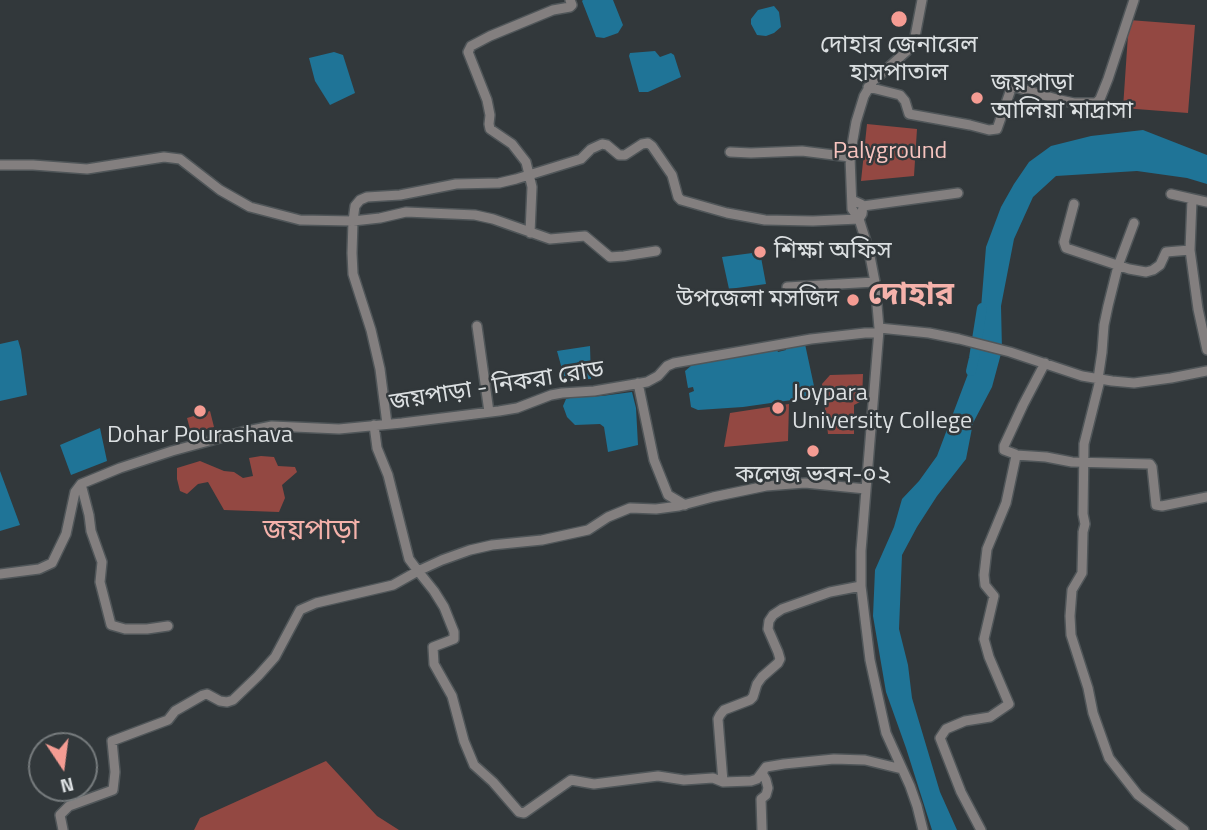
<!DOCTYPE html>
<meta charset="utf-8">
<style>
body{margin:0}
#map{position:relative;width:1207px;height:830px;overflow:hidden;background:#32383b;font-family:"Titillium Web",sans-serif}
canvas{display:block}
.north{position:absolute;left:28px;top:732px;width:70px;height:70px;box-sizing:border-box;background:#32383b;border:2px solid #767b7d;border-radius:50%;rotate:167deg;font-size:19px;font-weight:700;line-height:28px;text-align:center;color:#dbdfe1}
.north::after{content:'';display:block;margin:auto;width:24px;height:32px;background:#f59c93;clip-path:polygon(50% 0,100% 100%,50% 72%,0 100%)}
</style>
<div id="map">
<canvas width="1207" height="830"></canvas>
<div class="north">N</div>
</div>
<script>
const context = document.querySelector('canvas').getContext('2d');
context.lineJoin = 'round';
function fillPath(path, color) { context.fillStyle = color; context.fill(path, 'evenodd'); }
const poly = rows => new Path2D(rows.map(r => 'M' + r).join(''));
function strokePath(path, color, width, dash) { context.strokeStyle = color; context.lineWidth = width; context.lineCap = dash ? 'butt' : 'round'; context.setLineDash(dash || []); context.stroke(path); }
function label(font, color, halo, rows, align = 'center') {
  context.font = font + ' "Titillium Web","Noto Sans Bengali",sans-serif'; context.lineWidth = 5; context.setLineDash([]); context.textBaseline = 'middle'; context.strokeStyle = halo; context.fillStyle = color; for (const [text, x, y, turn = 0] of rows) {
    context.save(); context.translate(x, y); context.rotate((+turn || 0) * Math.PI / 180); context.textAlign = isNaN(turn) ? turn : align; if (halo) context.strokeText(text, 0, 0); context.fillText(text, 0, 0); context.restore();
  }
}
const green = poly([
 [1129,20,1195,25,1188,113,1123,108],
 [867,124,917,129,914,176,861,181],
 [863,374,862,401,854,405,854,434,828,434,822,384,830,375],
 [789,404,788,441,724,447,730,413],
 [210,411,214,427,191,433,187,418],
 [261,456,274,457,278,466,295,467,297,472,282,485,285,498,279,512,224,510,208,482,198,484,187,494,180,491,177,479,177,468,200,461,224,471,234,472,243,478,253,476,249,458],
 [326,761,377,816,399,830,194,830,200,818]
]);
const water = poly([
 [583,0,613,0,623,25,618,33,604,38,596,37,582,1],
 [774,6,779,12,781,27,774,33,766,36,757,35,751,24,751,19,758,10],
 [655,51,660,57,671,53,674,55,681,77,648,92,639,92,629,56,630,53],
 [334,52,343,55,355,93,330,105,315,81,309,58],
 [1143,130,1207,155,1207,184,1187,178,1137,171,1056,176,1033,197,1014,239,1001,306,1002,350,992,387,973,423,966,459,937,496,917,527,902,555,899,629,908,665,912,698,940,792,957,830,932,830,906,748,886,692,873,616,875,570,894,527,902,499,919,481,937,456,974,358,980,320,986,247,1001,207,1014,184,1029,162,1051,146,1091,136],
 [760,252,766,284,729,289,722,257],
 [18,340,21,350,27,395,0,401,0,344],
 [805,344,814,386,813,397,743,407,698,410,691,407,689,393,694,391,693,387,688,388,685,371,692,365,776,348,778,352,786,350,786,346],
 [590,346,591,379,565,380,557,351],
 [632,392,636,408,638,445,608,452,604,427,600,424,575,425,567,417,563,406,566,399,574,397,602,396],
 [100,428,107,461,71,475,60,445],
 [0,471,20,525,0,531]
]);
const river = poly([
 [971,371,974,358,982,308]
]);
const minor = poly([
 [922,0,914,42,908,50,873,81,864,96,856,122,850,157,852,209,859,219,869,251,875,282,879,328,929,333,959,339,1010,352,1082,376,1112,381,1134,383,1171,378,1207,371],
 [868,87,900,95,905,101,909,114,970,125,989,130,997,129,1011,89,1015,87,1060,100,1074,103,1096,103,1100,99,1108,79,1134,0],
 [730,152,751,153,802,151,850,157],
 [0,165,33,165,87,169,164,157,180,159,220,190,250,207,300,220,353,221,380,218,406,212,475,215,493,219,550,239,585,236,610,257,624,256,656,251],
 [1171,194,1207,202],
 [1192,199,1190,250,1198,309,1207,350],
 [1074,204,1064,242,1066,248,1129,269,1146,272,1153,270,1160,265,1166,252,1190,250],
 [863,206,958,193],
 [1134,223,1118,266,1108,306,1104,325,1102,352,1098,379,1099,384,1084,444,1083,514,1085,524,1083,532,1082,573,1072,590,1070,616,1071,635,1088,688,1093,713,1109,758,1138,795,1184,830],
 [530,233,532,187,526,162,512,144,490,129,489,124,490,115,487,100,468,52,471,46,490,36,553,10,570,7,572,5,570,0],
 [787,287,875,282],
 [477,326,489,412],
 [879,330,861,551,861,586,870,660,886,733,910,786,917,806,923,830],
 [638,383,654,460,668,495,685,505],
 [387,424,380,369,371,330,353,274,352,253,353,221,355,206,360,200,367,197,400,195,456,184,499,183,516,179,581,159,591,149,602,144,607,145,619,155,625,155,642,144,648,143,652,146,672,175,678,197,681,200,727,213,765,220,813,221,859,219,862,214,863,206,861,204,852,200],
 [374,425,377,448,388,475,409,559,418,571,442,560,470,550,492,545,542,540,588,530,608,517,630,508,656,509,679,506,713,497,766,486,805,483,866,489],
 [1016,455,1046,457,1072,462,1150,464,1152,467,1156,505,1162,506,1207,497],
 [81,484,89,515,91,531,102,562,100,582,111,625,125,629,147,629,168,626],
 [0,574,39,569,52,563,66,534,75,492,81,484,120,468,172,451,242,432,272,426,339,429,402,423,499,411,517,408,551,395,562,393,594,391,647,382,658,376,667,366,674,363,811,339,865,333,878,333],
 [723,782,718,719,720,715,724,710,750,700,753,697,757,684,762,677,778,663,780,659,778,652,768,629,769,621,773,615,782,609,830,592,861,586],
 [63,830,60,815,69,806,113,790,115,772,112,741,168,720,175,711,203,695,207,694,220,701,227,702,233,700,258,676,275,657,300,610,316,603,393,585,418,571,434,591,444,607,454,632,454,639,433,647,434,664,452,696,464,741,474,765,493,782,519,812,524,813,571,780,594,784,658,776,684,780,713,778,723,782,751,781,757,779,766,767,784,764,834,759,865,760,902,769],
 [762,830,761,799,766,795,768,788,766,780,762,773],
 [981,830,961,792,940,738,946,729,965,721,990,717,1009,704,989,657,984,639,994,596,985,585,984,575,987,549,1006,503,1016,456,1015,454,1004,450,1004,446,1023,405,1045,363]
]);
const markers = [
 [899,19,9,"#f59c93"],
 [977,98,7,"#f59c93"],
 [760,252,7,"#f59c93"],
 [853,300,7,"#f59c93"],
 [778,408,7,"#f59c93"],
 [200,411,7,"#f59c93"],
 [813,451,7,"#f59c93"]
];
const poiNames = [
 ["দোহার জেনারেল",899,46],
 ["হাসপাতাল",899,74],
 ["জয়পাড়া",991,84,"left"],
 ["আলিয়া মাদ্রাসা",991,112,"left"],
 ["শিক্ষা অফিস",774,252,"left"],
 ["উপজেলা মসজিদ",839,300,"right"],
 ["Joypara",792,394,"left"],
 ["University College",792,422,"left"],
 ["Dohar Pourashava",200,436],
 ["কলেজ ভবন-০২",813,476]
];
const parkNames = [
 ["Palyground",890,152]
];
const streetNames = [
 ["জয়পাড়া - নিকরা রোড",497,387,-9]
];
const quarterNames = [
 ["জয়পাড়া",311,532]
];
const districtNames = [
 ["দোহার",911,296]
];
fillPath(green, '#934842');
fillPath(water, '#1f7497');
strokePath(river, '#1f7497', 10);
strokePath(minor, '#505659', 12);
strokePath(minor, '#837f7f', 9);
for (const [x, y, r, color] of markers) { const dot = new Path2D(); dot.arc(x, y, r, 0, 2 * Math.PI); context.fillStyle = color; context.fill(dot); strokePath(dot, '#32383b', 2.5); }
label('24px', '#dbdfe1', '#32383b', poiNames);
label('24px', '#f7c4bf', '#32383b', parkNames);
label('24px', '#dbdfe1', '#32383b', streetNames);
label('28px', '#f5b2ab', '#32383b', quarterNames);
label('bold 32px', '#f5b2ab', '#32383b', districtNames);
</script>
